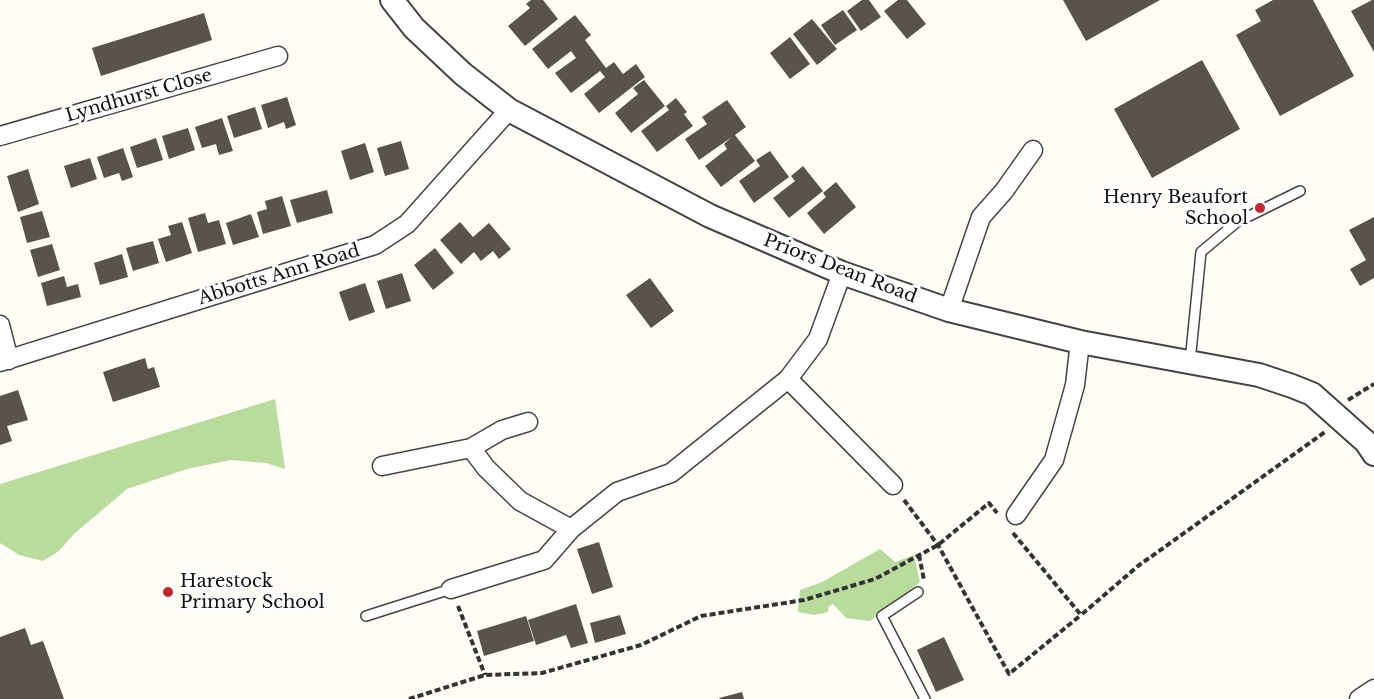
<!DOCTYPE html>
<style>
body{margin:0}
canvas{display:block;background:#fffdf5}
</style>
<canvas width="1374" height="699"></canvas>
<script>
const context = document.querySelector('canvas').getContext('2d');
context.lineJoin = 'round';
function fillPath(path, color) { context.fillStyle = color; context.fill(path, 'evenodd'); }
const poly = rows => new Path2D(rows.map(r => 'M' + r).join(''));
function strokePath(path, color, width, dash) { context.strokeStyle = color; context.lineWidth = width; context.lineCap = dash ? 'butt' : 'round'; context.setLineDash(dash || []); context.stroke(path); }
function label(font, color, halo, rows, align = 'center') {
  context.font = font + ' "Libre Baskerville",serif'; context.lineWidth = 6; context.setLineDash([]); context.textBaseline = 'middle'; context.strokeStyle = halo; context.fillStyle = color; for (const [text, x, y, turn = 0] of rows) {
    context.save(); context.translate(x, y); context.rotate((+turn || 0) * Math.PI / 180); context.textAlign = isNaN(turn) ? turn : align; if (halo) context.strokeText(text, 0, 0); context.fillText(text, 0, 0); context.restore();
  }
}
const forest = poly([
 [275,399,285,469,266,463,231,460,187,469,127,489,74,534,59,551,43,561,19,555,0,543,0,484],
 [880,549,895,562,914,555,920,582,870,621,846,618,833,604,829,606,828,612,814,615,798,612,800,590,822,582]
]);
const building = poly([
 [531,0,543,0,558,19,525,46,508,26,530,8,526,4],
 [862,0,869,0,881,17,861,31,847,11],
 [898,0,907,0,926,24,907,39,884,11],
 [1063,0,1160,0,1086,41],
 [1273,0,1313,0,1354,76,1280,116,1236,35,1261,21,1255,10],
 [1372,0,1374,0,1374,52,1351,11],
 [843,10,857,30,835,45,821,25],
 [204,13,212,40,101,76,92,48],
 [575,15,591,35,585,40,606,68,614,62,623,74,636,64,645,77,599,113,584,94,605,77,600,71,571,93,555,73,576,58,571,51,548,69,532,49],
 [812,19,837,49,817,65,793,34],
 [790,37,810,64,790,79,770,53],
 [1202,60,1240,129,1152,178,1114,109],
 [644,80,665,106,631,133,615,113,638,94,633,88],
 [287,97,296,125,286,129,284,122,268,128,261,105],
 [676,98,687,112,684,114,693,126,657,152,641,131,669,110,666,106],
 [727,100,746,127,735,135,755,161,721,187,705,166,727,149,724,144,732,137,699,160,685,139,707,124,702,117],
 [255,107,262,129,234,138,227,116],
 [222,118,233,151,219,155,216,144,202,148,195,127],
 [188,128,195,150,169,159,162,136],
 [156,138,163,160,137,168,130,147],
 [401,141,409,169,385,176,377,148],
 [365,143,374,172,350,180,341,151],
 [123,148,133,177,122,181,119,173,104,178,97,157],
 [770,151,789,177,754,203,739,181,760,166,756,160],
 [90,158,97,179,71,188,64,166],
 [803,166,823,191,789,218,773,198,795,181,791,176],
 [28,169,39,204,18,212,7,176],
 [836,182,856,207,824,234,807,213,826,197,823,193],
 [327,190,333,213,297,223,290,200],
 [282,196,291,226,263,234,257,212,267,209,265,201],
 [42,211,50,237,27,243,20,217],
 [205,213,208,223,219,220,226,244,198,252,188,218],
 [251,214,259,237,233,245,226,223],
 [1374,217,1374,278,1360,286,1350,269,1366,260,1349,230],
 [182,222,192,253,166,262,158,239,171,235,168,226],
 [460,222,473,237,489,223,511,249,499,259,493,251,481,261,474,252,461,264,440,240],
 [153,241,159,263,133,271,126,248],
 [52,244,60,270,38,277,30,250],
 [435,248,454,273,433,290,414,265],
 [122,254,128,277,100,285,94,263],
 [402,273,411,301,386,309,377,281],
 [64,276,67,287,78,284,81,297,47,306,41,283],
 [650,278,674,311,651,328,626,295],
 [365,283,375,312,349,321,339,292],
 [145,358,148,369,154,367,160,387,113,402,103,372],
 [18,390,28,420,7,426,12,441,0,445,0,396],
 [599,542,613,587,592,594,577,549],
 [576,604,588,643,571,648,566,635,536,645,528,620],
 [620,615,626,634,595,643,590,623],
 [526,616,534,641,484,656,477,631],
 [25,628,31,645,43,641,64,699,0,699,0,637],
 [944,637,964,680,936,692,917,650],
 [742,692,744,699,720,699,719,698]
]);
const path = poly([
 [1348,400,1374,384],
 [904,500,938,545,1009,674,1081,615],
 [1013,533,1081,615,1138,566,1325,432],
 [919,555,924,580],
 [458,606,485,675],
 [409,699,485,675,542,673,641,645,701,616,804,600,875,579,938,545,989,503,997,513]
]);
const service = poly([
 [1190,362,1201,252,1237,222,1300,191],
 [918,592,882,616,925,699],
 [366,616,451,589]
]);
const minor = poly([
 [0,136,278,56],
 [949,310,981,217,1004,191,1033,150],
 [0,325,9,360],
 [0,362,375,245,407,224,509,110],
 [788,379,893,485],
 [471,448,502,430,528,422],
 [382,466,471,448,486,468,520,501,571,529],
 [1016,515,1054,460,1075,385,1080,342],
 [451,589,544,560,571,529,617,492,671,473,788,379,818,339,842,273],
 [1359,699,1374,689]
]);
const tertiary = poly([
 [392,0,414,28,463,74,509,110,710,216,842,273,949,310,1080,342,1259,375,1292,386,1312,394,1366,442,1374,454]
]);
const markers = [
 [1260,208,6,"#c4262e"],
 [168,592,6,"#c4262e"]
];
const streetNames = [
 ["Lyndhurst Close",139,96,-16],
 ["Priors Dean Road",840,269,21],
 ["Abbotts Ann Road",279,275,-17]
];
const poiNames = [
 ["Henry Beaufort",1248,198],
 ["School",1248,219],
 ["Harestock",180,582,"left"],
 ["Primary School",180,603,"left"]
];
fillPath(forest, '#b9dc9c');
fillPath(building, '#5a524d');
strokePath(service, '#444', 12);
strokePath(minor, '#444', 21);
strokePath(tertiary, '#444', 26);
strokePath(path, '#333', 4, [6, 3]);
strokePath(service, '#fff', 9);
strokePath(minor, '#fff', 18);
strokePath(tertiary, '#fff', 22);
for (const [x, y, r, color] of markers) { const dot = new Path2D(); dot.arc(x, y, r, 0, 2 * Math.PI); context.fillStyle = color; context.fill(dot); strokePath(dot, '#fff', 2); }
label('18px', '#111', '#fff', streetNames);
label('18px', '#111', '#fff', poiNames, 'right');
</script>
